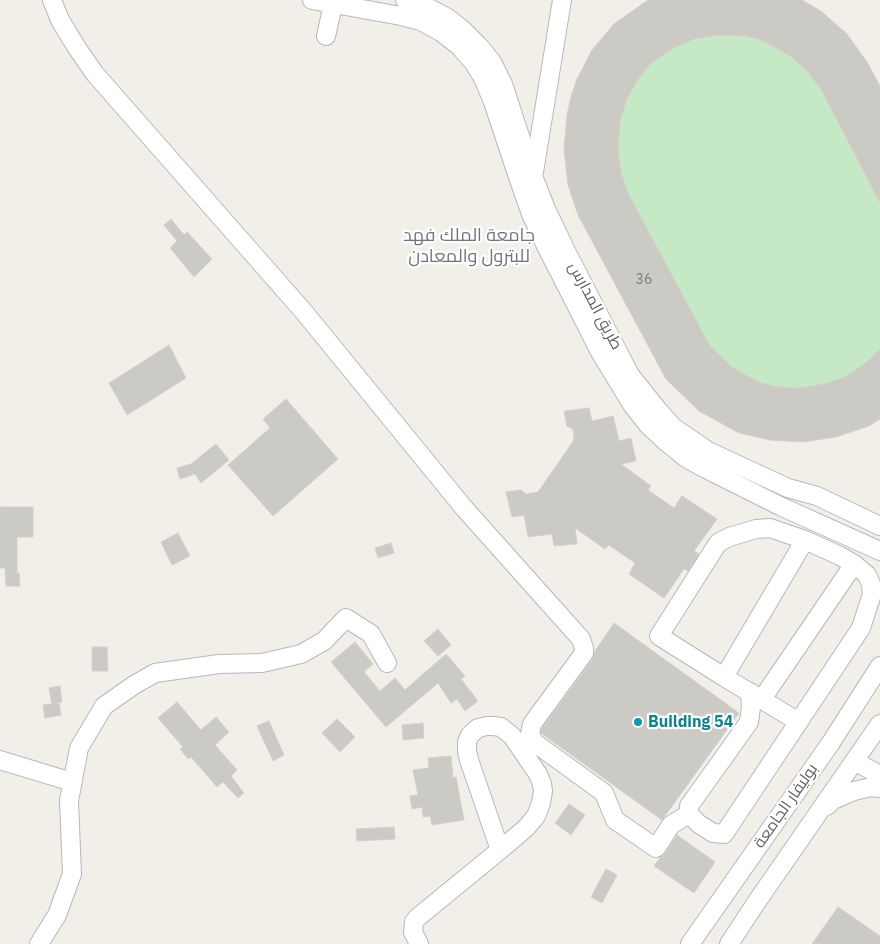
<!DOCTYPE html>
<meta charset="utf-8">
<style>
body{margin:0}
canvas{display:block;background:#f1efe8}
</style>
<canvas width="880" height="944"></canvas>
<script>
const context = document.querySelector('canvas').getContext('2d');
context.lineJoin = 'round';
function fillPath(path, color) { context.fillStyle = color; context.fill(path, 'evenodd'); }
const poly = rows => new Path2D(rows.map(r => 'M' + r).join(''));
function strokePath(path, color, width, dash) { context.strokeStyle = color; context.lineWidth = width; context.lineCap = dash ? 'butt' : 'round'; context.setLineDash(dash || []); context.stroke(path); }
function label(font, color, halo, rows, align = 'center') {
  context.font = font + ' "IBM Plex Sans",Cairo,sans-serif'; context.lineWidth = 4.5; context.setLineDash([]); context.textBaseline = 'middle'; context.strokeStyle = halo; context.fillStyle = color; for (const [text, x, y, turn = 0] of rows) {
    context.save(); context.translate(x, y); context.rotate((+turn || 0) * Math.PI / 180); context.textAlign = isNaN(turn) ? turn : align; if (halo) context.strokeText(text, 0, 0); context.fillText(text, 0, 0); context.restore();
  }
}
const green = poly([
 [718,35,745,36,758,39,769,44,790,56,807,71,822,91,880,203,880,349,863,365,845,377,823,384,800,388,778,387,758,382,732,367,710,346,628,193,621,173,618,148,620,123,626,101,637,81,651,63,672,49,694,39]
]);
const building = poly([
 [648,0,802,0,822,12,847,34,867,62,880,86,880,203,822,91,807,71,790,56,769,44,758,39,745,36,718,35,694,39,672,49,651,63,637,81,626,101,620,123,618,148,621,173,628,193,710,346,732,367,758,382,778,387,800,388,823,384,845,377,863,365,880,349,880,419,869,426,836,437,803,442,770,440,739,433,699,411,666,379,578,215,568,185,564,149,567,115,571,97,577,79,592,50,614,24,648,0],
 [171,219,184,235,187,232,212,259,194,277,170,248,177,241,164,225,171,219],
 [169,345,186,378,127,415,109,383,169,345],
 [286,399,338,459,273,516,228,465,270,428,263,419,286,399],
 [589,408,592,421,613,416,619,441,631,438,636,461,621,464,651,486,648,490,674,508,682,496,717,519,694,551,699,554,688,571,684,569,664,598,629,574,635,563,609,545,605,549,575,528,577,544,554,546,552,534,528,537,524,515,512,517,506,492,521,490,526,494,538,492,574,440,573,429,567,426,564,411,589,408],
 [216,444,229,460,201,483,195,474,180,479,177,468,191,464,216,444],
 [0,507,33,507,33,537,17,537,17,573,19,573,20,586,6,586,5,568,0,568,0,507],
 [178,533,190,556,172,565,161,542,178,533],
 [391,543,394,553,378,558,375,548,391,543],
 [614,623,739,713,662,820,541,733,542,728,593,659,595,651,614,623],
 [438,629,451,645,438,656,424,641,438,629],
 [355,642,373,664,364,672,380,691,395,678,405,690,446,654,465,676,461,679,478,701,465,711,457,699,451,703,438,683,386,727,331,662,355,642],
 [92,647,107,647,108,671,92,671,92,647],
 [60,686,62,702,55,703,59,703,61,715,45,718,43,705,52,704,49,688,60,686],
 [177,702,201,730,216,717,229,732,215,745,237,770,231,776,244,793,238,798,223,782,217,787,191,757,188,759,180,749,183,747,158,718,177,702],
 [337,719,355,737,340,752,322,733,337,719],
 [269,721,284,755,273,761,257,726,269,721],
 [423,723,424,738,403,740,402,725,423,723],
 [451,756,453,778,456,777,464,820,432,825,430,816,423,817,422,807,412,809,410,796,418,795,413,770,429,768,428,758,451,756],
 [569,804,585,815,571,835,555,823,569,804],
 [394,827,395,839,357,841,356,829,394,827],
 [677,835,715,862,694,893,654,866,660,858,665,854,677,835],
 [606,869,617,875,602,903,591,897,606,869],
 [838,907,880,936,880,944,812,944,838,907]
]);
const minor = poly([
 [52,0,60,20,77,48,95,74,304,312,464,508,581,639,584,648,584,653,532,724,530,734,532,739,535,743,604,793,615,820,656,848,671,825,689,814],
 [312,0,401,16,421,21,441,32,459,46,474,63,483,78,493,102,519,180,531,214,546,246,600,352,633,406,648,425,665,441,686,458,706,469,780,506,880,551],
 [405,0,429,8,448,18,463,30,479,46,492,62,503,84,533,176,546,209,567,253,630,375,658,410,673,427,708,451,788,488,817,496,880,526],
 [326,36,334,0],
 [534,172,562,0],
 [724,677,659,636,718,543,729,537,756,529,770,528,805,540,840,556,854,564,867,575,871,584,872,594,861,628,724,834,713,833,699,824,689,814,689,806,749,722,751,707,750,692],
 [762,699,854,564],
 [799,722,724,677,805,540],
 [0,760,72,782],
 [854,761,880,775],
 [827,806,833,800,854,791,871,787,880,788],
 [39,944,57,915,72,874,69,801,79,748,104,706,134,685,155,673,219,664,262,663,301,654,324,641,346,618,371,634,387,663],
 [419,944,413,932,414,922,417,918,500,850,526,828,536,816,541,803,543,791,542,784,538,774,512,736,501,727,493,726,487,726,478,728,470,735,467,742,467,751,469,760,500,850],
 [690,944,830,744,880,666],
 [729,944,758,900,880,724]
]);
const markers = [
 [638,722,5,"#0f9aa8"]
];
const numberNames = [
 ["36",644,280]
];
const streetNames = [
 ["طريق المدارس",595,306,62],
 ["بوليفار الجامعة",786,806,-55]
];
const cultureNames = [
 ["Building 54",648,722]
];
const neighbourhoodNames = [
 ["جامعة الملك فهد",469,236],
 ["للبترول والمعادن",469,257]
];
fillPath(green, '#c5e8c5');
fillPath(building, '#cccac5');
strokePath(building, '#d6d1c6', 1);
strokePath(minor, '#b5b8bc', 20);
strokePath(minor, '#fff', 18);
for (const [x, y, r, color] of markers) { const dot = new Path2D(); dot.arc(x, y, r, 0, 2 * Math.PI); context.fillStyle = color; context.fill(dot); strokePath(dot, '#fff', 2); }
label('14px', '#7a7d7f', null, numberNames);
label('16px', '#5f6368', '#fff', streetNames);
label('bold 16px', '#0d838f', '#fff', cultureNames, 'left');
label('18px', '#70757a', '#fff', neighbourhoodNames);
</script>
